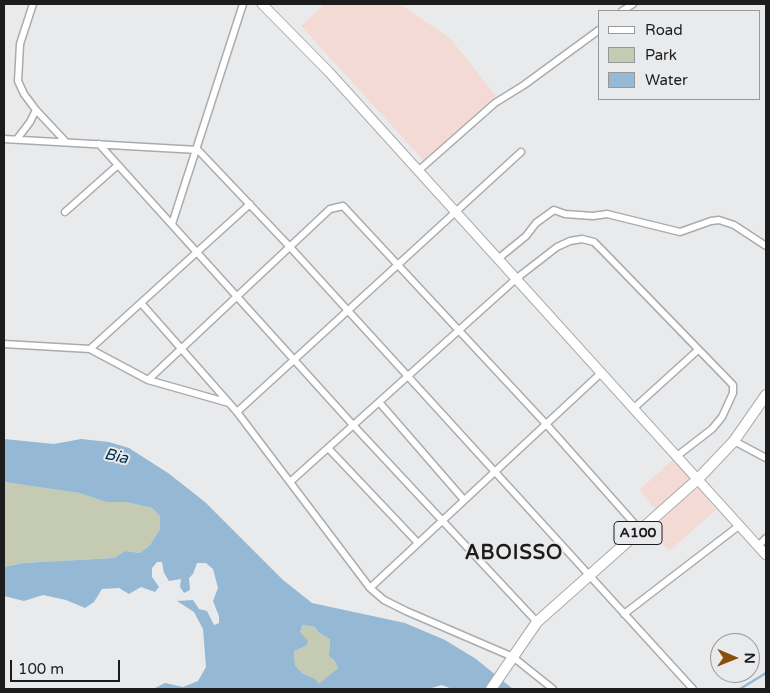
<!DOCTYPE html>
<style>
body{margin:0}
#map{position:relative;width:770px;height:693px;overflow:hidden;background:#e9eaec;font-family:"Varela Round",sans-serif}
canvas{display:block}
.frame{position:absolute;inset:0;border:5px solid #1c1c1d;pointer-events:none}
.legend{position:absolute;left:598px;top:10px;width:162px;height:90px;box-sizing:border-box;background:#e9eaec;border:1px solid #979899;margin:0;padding:6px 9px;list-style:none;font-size:15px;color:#1c1c1d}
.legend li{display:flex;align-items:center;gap:10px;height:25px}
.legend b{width:25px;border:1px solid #979899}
.north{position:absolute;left:710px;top:633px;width:50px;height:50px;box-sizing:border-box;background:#e9eaec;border:1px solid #979899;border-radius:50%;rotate:91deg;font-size:14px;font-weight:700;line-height:20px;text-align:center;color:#1c1c1d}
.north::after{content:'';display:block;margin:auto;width:18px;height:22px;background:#8a4f0b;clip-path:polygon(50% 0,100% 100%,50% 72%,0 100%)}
.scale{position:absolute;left:10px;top:660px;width:110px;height:22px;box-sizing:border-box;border:2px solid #1c1c1d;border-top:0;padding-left:6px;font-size:15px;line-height:18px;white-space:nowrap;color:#1c1c1d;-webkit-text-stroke:4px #e9eaec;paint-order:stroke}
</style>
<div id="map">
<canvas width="770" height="693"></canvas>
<div class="frame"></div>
<ul class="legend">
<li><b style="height:6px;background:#fff"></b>Road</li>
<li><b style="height:14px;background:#c4cbb2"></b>Park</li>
<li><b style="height:14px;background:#95b8d5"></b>Water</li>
</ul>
<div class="north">N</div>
<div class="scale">100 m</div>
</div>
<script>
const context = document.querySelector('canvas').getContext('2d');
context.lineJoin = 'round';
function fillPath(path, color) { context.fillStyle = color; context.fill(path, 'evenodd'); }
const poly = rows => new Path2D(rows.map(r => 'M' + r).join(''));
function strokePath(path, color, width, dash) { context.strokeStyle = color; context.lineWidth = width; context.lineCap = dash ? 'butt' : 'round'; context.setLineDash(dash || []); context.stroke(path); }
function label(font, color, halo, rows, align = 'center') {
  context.font = font + ' "Varela Round",sans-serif'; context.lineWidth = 4; context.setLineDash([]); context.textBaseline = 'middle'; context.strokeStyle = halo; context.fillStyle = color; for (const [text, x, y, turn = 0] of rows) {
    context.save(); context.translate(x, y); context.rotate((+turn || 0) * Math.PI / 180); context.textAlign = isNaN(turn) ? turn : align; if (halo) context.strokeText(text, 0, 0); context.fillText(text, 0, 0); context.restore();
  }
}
const commercial = poly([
 [325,4,400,4,450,38,496,96,424,161,301,26],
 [674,459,693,479,657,511,639,490],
 [698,488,716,510,669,551,651,529]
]);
const green = poly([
 [4,482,79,493,106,502,126,502,152,508,160,516,160,529,150,545,140,553,125,551,114,558,23,563,4,567],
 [301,625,315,627,318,632,330,638,329,656,334,660,338,668,319,685,314,679,302,673,295,665,294,651,306,646,300,632]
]);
const water = poly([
 [4,439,54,444,81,439,109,442,129,448,168,473,205,502,283,580,312,603,405,623,445,640,476,659,513,689,452,689,442,685,428,689,153,689,165,683,183,687,198,681,206,667,203,629,194,612,177,601,193,600,199,609,207,611,214,625,219,623,219,616,213,601,218,588,213,569,206,563,197,563,193,574,189,578,190,590,184,593,180,587,181,579,169,581,164,573,162,562,157,562,152,568,152,577,159,587,155,592,141,587,129,594,119,588,102,589,94,602,85,608,66,600,43,595,24,601,4,596,4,567,23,563,114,558,125,551,140,553,150,545,160,529,160,516,152,508,126,502,106,502,79,493,4,482],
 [302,625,315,627,318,632,330,639,329,656,334,660,338,668,319,684,315,679,302,673,295,665,294,651,306,646,308,641,300,632]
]);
const stream = poly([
 [740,689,766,673]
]);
const minor = poly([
 [33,4,20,44,18,81,24,94,36,110,66,142],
 [622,11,633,4],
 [4,139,198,150,290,247,693,689],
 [17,139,30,122,36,110],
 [99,144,353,425,537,622],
 [418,171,495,103,524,85,599,30],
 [65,212,118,165],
 [172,224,243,4],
 [499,258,526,236,536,223,554,210,565,214,593,216,607,214,680,232,711,221,719,220,734,225,766,246],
 [141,303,237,412,370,588,384,600,406,611,513,657,553,689],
 [4,344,90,349,148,380,229,403],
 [90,349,250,204],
 [148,380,330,209,343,206,546,424,641,531],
 [379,402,464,500],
 [634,408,698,350],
 [237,412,521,152],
 [734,441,766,458],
 [328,448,418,543],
 [290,482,517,278,557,247,570,241,582,239,594,242,603,251,733,385,733,393,722,417,712,429,677,456],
 [758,546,766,538],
 [370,588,601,373],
 [624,614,740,525]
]);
const secondary = poly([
 [262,4,329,72,766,555]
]);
const trunk = poly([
 [491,689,537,622,698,479,734,441,766,395]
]);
const shields = [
 [638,533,48]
];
const shieldNames = [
 ["A100",638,533]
];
const waterNames = [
 ["Bia",116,457,12]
];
const districtNames = [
 ["ABOISSO",514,554]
];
fillPath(commercial, '#f4dad4');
fillPath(green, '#c4cbb2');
fillPath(water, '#95b8d5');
strokePath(stream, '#95b8d5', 2.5);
strokePath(minor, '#aaabad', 9);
strokePath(secondary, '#aaabad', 11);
strokePath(trunk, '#aaabad', 12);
strokePath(minor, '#fff', 6);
strokePath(secondary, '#fff', 9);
strokePath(trunk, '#fff', 10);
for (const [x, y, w] of shields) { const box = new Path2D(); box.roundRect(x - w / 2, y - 11.5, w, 23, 4); context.fillStyle = '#e9eaec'; context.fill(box); strokePath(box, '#1c1c1d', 1); }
label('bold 14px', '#1c1c1d', null, shieldNames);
label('italic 16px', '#002c49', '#e9eaec', waterNames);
context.letterSpacing = '1px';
label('bold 20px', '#1c1c1d', '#e9eaec', districtNames);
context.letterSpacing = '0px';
</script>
